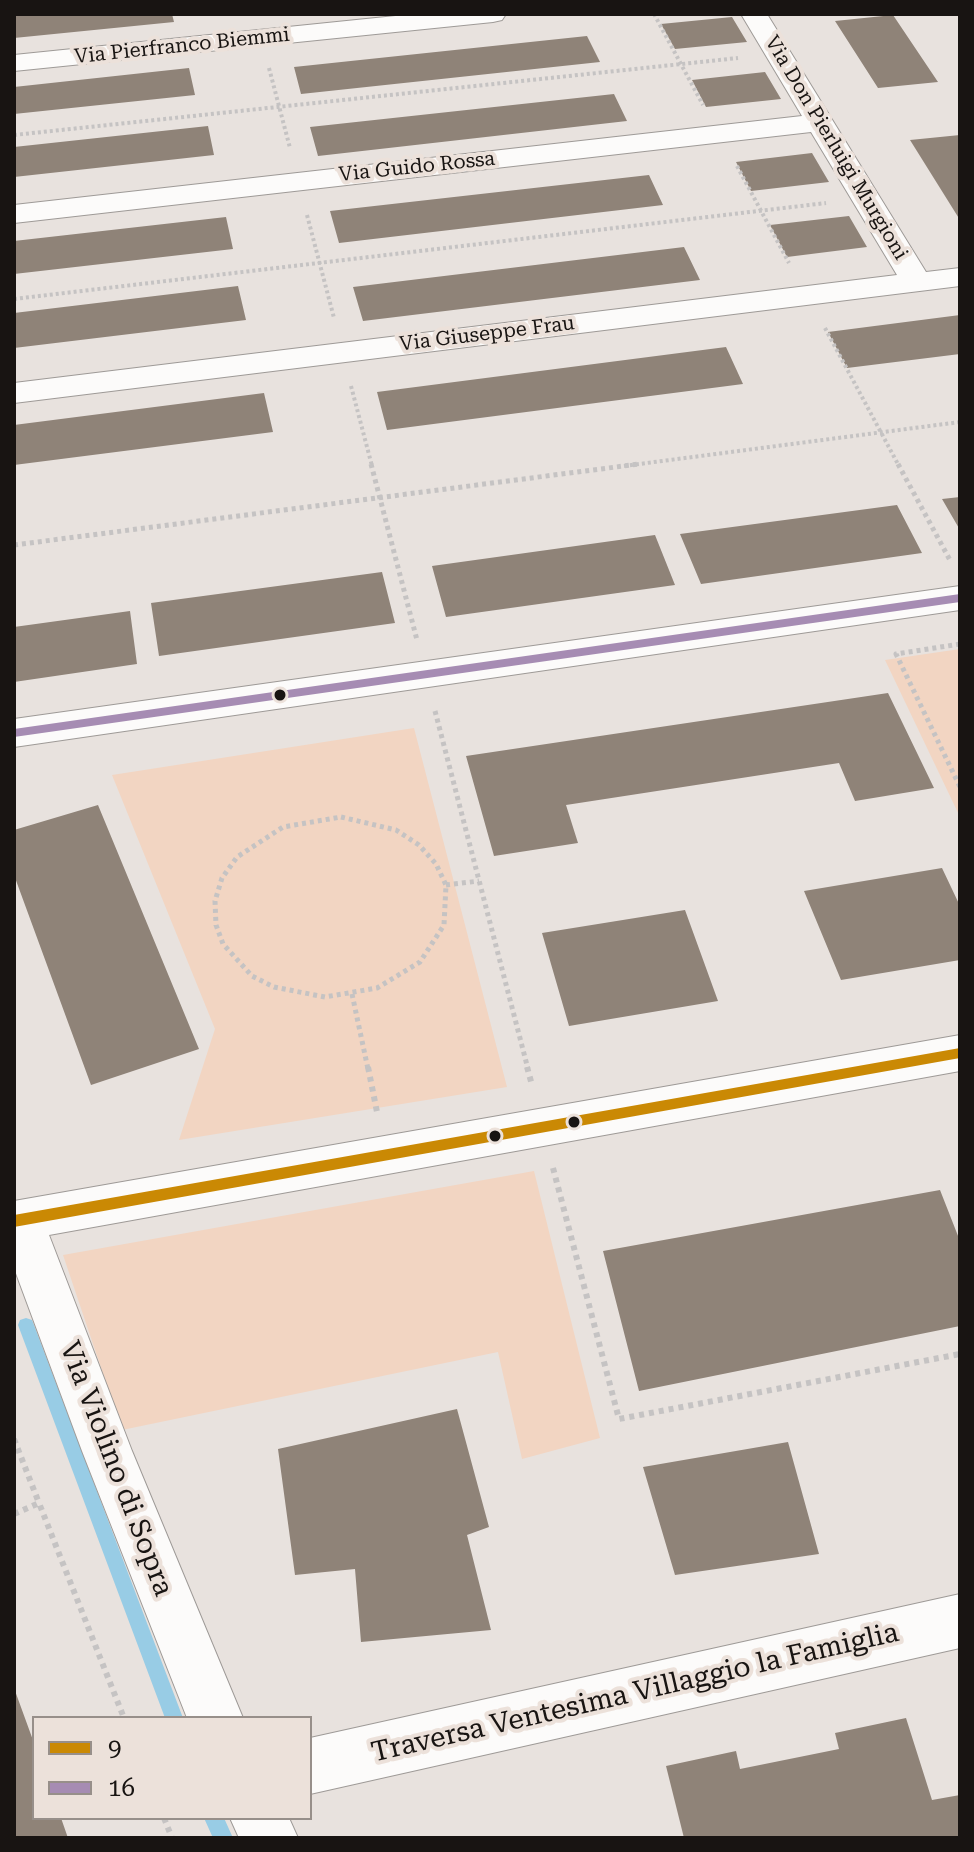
<!DOCTYPE html>
<style>
body{margin:0}
#map{position:relative;width:974px;height:1852px;overflow:hidden;background:#e8e2de;font-family:"Roboto Serif",serif}
canvas{display:block}
.frame{position:absolute;inset:0;border:16px solid #181412;pointer-events:none}
.legend{position:absolute;left:32px;top:1716px;width:280px;height:104px;box-sizing:border-box;background:#ece1da;border:2px solid #978f8a;margin:0;padding:10px 14px;list-style:none;font-size:24px;color:#181412}
.legend li{display:flex;align-items:center;gap:16px;height:40px}
.legend b{width:40px;border:2px solid #978f8a}
</style>
<div id="map">
<canvas width="974" height="1852"></canvas>
<div class="frame"></div>
<ul class="legend">
<li><b style="height:10px;background:#ca8904"></b>9</li>
<li><b style="height:10px;background:#a68cb3"></b>16</li>
</ul>
</div>
<script>
const context = document.querySelector('canvas').getContext('2d');
context.lineJoin = 'round';
function fillPath(path, color) { context.fillStyle = color; context.fill(path, 'evenodd'); }
const poly = rows => new Path2D(rows.map(r => 'M' + r).join(''));
function strokePath(path, color, width, dash) { context.strokeStyle = color; context.lineWidth = width; context.lineCap = dash ? 'butt' : 'round'; context.setLineDash(dash || []); context.stroke(path); }
function label(font, color, halo, rows, align = 'center') {
  context.font = font + ' "Roboto Serif",serif'; context.lineWidth = 8; context.setLineDash([]); context.textBaseline = 'middle'; context.strokeStyle = halo; context.fillStyle = color; for (const [text, x, y, turn = 0] of rows) {
    context.save(); context.translate(x, y); context.rotate((+turn || 0) * Math.PI / 180); context.textAlign = isNaN(turn) ? turn : align; if (halo) context.strokeText(text, 0, 0); context.fillText(text, 0, 0); context.restore();
  }
}
const green = poly([
 [960,649,960,817,885,660],
 [414,728,507,1087,179,1140,215,1029,112,775],
 [534,1171,600,1438,522,1459,498,1352,122,1430,63,1255]
]);
const stream = poly([
 [26,1318,32,1320,34,1325,183,1718,165,1718,18,1325,20,1320,26,1318],
 [204,1818,224,1818,233,1838,213,1838,204,1818]
]);
const building = poly([
 [14,14,172,14,174,22,14,38],
 [893,15,938,82,878,88,835,21],
 [732,17,747,42,675,49,661,24],
 [587,36,600,62,301,94,294,67],
 [189,68,195,95,14,114,14,87],
 [765,72,781,99,706,107,692,80],
 [614,94,627,121,318,156,310,127],
 [208,126,214,155,14,177,14,147],
 [960,135,960,220,910,140],
 [812,153,829,182,751,191,736,162],
 [649,175,663,205,339,243,330,211],
 [849,216,867,247,787,257,770,225],
 [226,217,233,249,14,274,14,241],
 [684,247,700,280,363,321,353,287],
 [238,286,246,320,14,348,14,313],
 [960,315,960,354,847,368,828,332],
 [726,347,743,384,387,430,377,392],
 [264,393,273,432,14,465,14,425],
 [960,497,960,530,942,499],
 [897,505,922,553,701,584,680,534],
 [655,535,675,585,446,617,432,566],
 [382,572,395,623,159,656,151,603],
 [130,611,137,664,14,682,14,627],
 [888,693,934,788,855,801,839,763,566,805,578,843,494,856,466,756],
 [98,805,199,1049,91,1085,14,875,14,830],
 [942,868,960,906,960,960,841,980,804,891],
 [685,910,718,1001,569,1026,542,933],
 [940,1190,960,1241,960,1326,639,1391,603,1251],
 [457,1409,489,1527,467,1535,491,1630,361,1642,355,1569,295,1575,278,1449],
 [788,1442,819,1554,675,1575,643,1467],
 [14,1688,34,1743,34,1818,61,1818,68,1838,14,1838],
 [906,1718,932,1800,960,1795,960,1838,684,1838,666,1766,736,1751,740,1769,839,1749,835,1733]
]);
const pathFar2 = poly([
 [654,14,703,105],
 [269,68,290,148],
 [14,135,738,58],
 [737,166,789,263],
 [307,215,334,318],
 [14,299,826,203],
 [825,328,899,466],
 [351,386,372,466],
 [624,466,960,422]
]);
const pathFar1 = poly([
 [371,464,417,640],
 [898,464,951,562],
 [14,545,639,464],
 [960,644,896,654,960,787],
 [435,711,528,1069],
 [341,817,396,830,419,845,436,864,446,885,444,925,420,962,377,988,325,997,274,987,252,976,223,944,216,925,215,901,222,878,237,857,283,827,341,817],
 [446,885,479,881],
 [352,994,368,1069]
]);
const path = poly([
 [368,1067,377,1112],
 [527,1067,532,1085],
 [553,1168,619,1419,960,1354],
 [14,1439,39,1503],
 [14,1514,39,1503,124,1718],
 [164,1818,172,1838]
]);
const minor = poly([
 [415,14,506,14,502,20,493,22,14,71,14,55,415,14],
 [741,14,767,14,926,272,960,268,960,286,14,403,14,383,897,275,811,132,14,223,14,205,802,116,741,14],
 [960,586,960,610,14,747,14,719,960,586],
 [960,1035,960,1071,49,1235,132,1451,243,1718,187,1718,82,1451,14,1268,14,1201,960,1035],
 [960,1594,960,1648,310,1794,310,1738,960,1594],
 [230,1818,289,1818,298,1838,239,1838,230,1818]
]);
const bus1 = poly([
 [960,1048,960,1058,14,1227,14,1215,960,1048]
]);
const bus2 = poly([
 [960,594,960,602,14,737,14,729,960,594]
]);
const markers = [
 [280,695,7,"#181412"],
 [574,1122,7,"#181412"],
 [495,1136,7,"#181412"]
];
const farStreetnames = [
 ["Via Pierfranco Biemmi",182,46,-6],
 ["Via Don Pierluigi Murgioni",836,148,59],
 ["Via Guido Rossa",417,167,-6],
 ["Via Giuseppe Frau",487,334,-7]
];
const nearStreetnames = [
 ["Via Violino di Sopra",116,1469,69],
 ["Traversa Ventesima Villaggio la Famiglia",635,1693,-13]
];
fillPath(green, '#f2d5c2');
fillPath(stream, '#98cce5');
fillPath(building, '#8f8378');
strokePath(minor, '#9e9a97', 2);
strokePath(pathFar2, '#c5c3c3', 4, [3, 3]);
strokePath(pathFar1, '#c5c3c3', 5, [4, 4]);
strokePath(path, '#c5c3c3', 6, [5, 5]);
fillPath(minor, '#fcfbfa');
fillPath(bus1, '#ca8904');
fillPath(bus2, '#a68cb3');
for (const [x, y, r, color] of markers) { const dot = new Path2D(); dot.arc(x, y, r, 0, 2 * Math.PI); context.fillStyle = color; context.fill(dot); strokePath(dot, '#ece1da', 3); }
label('20px', '#181412', '#ece1da', farStreetnames);
label('28px', '#181412', '#ece1da', nearStreetnames);
</script>
